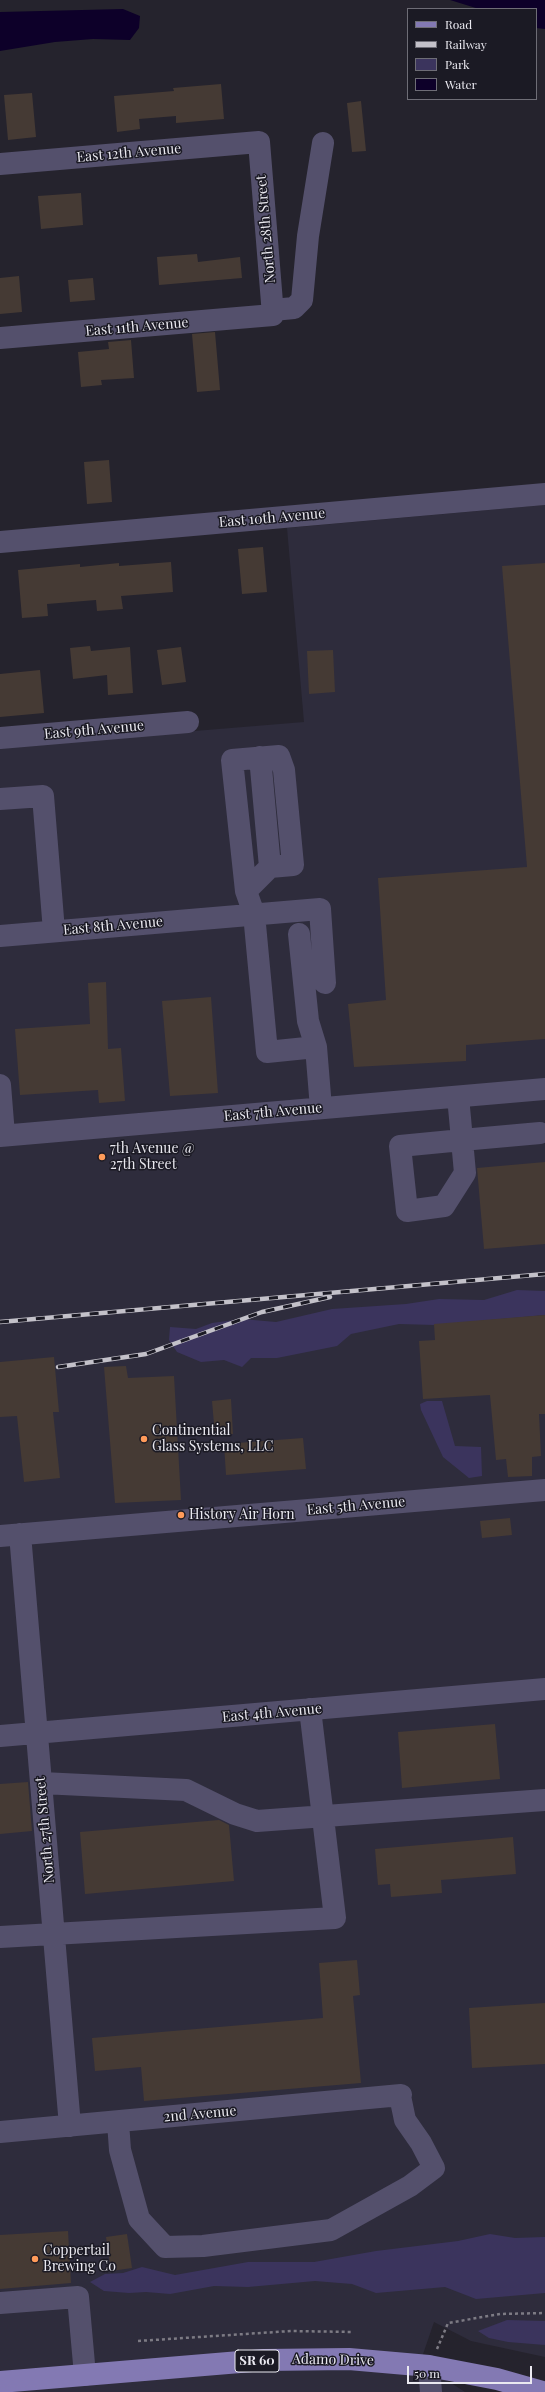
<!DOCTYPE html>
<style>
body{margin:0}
#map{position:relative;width:545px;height:2392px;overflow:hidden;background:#25232d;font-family:"Playfair Display",serif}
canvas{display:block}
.legend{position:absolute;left:407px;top:8px;width:130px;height:92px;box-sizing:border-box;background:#1b1a24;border:1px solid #6e6d76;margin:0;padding:5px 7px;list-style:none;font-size:12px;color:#eae9f0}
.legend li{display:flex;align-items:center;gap:8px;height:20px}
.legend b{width:20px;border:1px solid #6e6d76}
.scale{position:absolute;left:407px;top:2366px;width:125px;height:18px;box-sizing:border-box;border:2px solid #eae9f0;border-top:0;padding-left:5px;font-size:12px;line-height:14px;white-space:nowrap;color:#eae9f0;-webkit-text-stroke:3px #1b1a24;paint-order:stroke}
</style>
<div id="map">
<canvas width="545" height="2392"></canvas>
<ul class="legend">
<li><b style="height:5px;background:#8379b3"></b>Road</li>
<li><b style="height:5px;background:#c3c1c9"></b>Railway</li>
<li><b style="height:11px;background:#3b345d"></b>Park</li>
<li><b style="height:11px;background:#0d0029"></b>Water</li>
</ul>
<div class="scale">50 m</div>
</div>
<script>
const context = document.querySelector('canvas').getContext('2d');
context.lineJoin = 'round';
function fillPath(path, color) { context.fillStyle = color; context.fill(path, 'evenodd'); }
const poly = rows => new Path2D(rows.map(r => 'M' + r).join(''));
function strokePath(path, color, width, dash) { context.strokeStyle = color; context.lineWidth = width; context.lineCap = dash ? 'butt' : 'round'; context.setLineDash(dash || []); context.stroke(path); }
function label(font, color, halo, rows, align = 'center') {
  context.font = font + ' "Playfair Display",serif'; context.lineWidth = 3; context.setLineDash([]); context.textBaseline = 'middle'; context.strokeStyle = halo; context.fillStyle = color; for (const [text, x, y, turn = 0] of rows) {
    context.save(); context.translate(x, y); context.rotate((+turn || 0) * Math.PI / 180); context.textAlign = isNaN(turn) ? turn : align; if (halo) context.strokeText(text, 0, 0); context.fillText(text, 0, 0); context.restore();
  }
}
const built = poly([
 [545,505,545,2357,471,2341,434,2322,420,2363,465,2392,0,2392,0,747,304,722,287,528]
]);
const green = poly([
 [517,1290,545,1291,545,1315,435,1325,399,1324,351,1334,337,1346,277,1358,251,1358,242,1367,224,1360,201,1362,177,1352,169,1340,170,1327,196,1329,212,1323,242,1319,276,1322,332,1309,406,1304,439,1299,484,1300],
 [427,1401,442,1401,455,1446,481,1447,482,1476,469,1478,443,1457,421,1410,420,1404],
 [490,2234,515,2238,545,2237,545,2293,476,2299,445,2287,376,2293,352,2284,315,2281,248,2287,214,2286,170,2294,146,2292,129,2293,104,2291,90,2282,105,2274,123,2273,142,2267,175,2275,248,2262,314,2262,376,2251,458,2241],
 [507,2320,545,2321,545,2345,508,2342,489,2338,478,2331]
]);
const water = poly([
 [450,0,545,0,545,29,536,28,536,9,479,9],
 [123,9,140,16,139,28,130,40,93,39,55,42,0,51,0,12]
]);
const building = poly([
 [221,84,224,119,176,123,176,116,139,119,140,129,117,132,114,96,174,91,173,88],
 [32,93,36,137,8,140,4,95],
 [361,101,366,151,352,152,347,103],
 [81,193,83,225,41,229,38,196],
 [197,254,198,262,240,257,242,278,159,285,157,257],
 [19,276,22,312,0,314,0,278],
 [93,278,95,300,70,302,68,280],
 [215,332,220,390,197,392,192,334],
 [131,340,134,378,101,380,102,385,81,387,78,352,109,349,108,342],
 [109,460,112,502,87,504,84,462],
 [263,547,267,592,242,594,238,549],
 [171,562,173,592,121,596,123,609,97,611,96,600,47,604,48,616,22,618,18,570,80,564,80,567,119,563,119,566],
 [545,563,545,1039,466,1045,466,1061,354,1067,348,1004,386,1000,378,878,527,867,502,566],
 [90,646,91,651,130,647,133,693,108,695,107,675,73,679,70,648],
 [181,647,186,682,162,685,157,650],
 [333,650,335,692,309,694,307,651],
 [40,670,44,713,0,717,0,674],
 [106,982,108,1049,121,1048,125,1101,99,1103,98,1090,20,1095,15,1029,90,1024,88,983],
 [211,997,218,1093,170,1096,162,1001],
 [545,1162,545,1244,484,1249,477,1168],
 [545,1315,545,1414,539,1414,541,1456,532,1457,532,1476,508,1477,506,1459,496,1460,490,1395,423,1399,419,1341,435,1340,434,1324],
 [54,1357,59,1412,53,1412,60,1478,24,1482,17,1416,0,1417,0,1362],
 [126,1366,128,1378,174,1376,181,1500,115,1503,104,1367],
 [231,1399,233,1434,215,1436,212,1401],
 [303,1438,306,1469,226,1475,224,1444],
 [510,1518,512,1535,482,1538,480,1521],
 [495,1724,500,1779,402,1788,398,1732],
 [28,1782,32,1831,0,1834,0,1784],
 [219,1820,229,1825,234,1881,85,1894,80,1832],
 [513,1837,516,1874,441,1880,442,1893,391,1897,390,1884,378,1885,375,1849],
 [357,1960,360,1995,353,1996,361,2083,144,2101,141,2067,95,2071,92,2038,323,2018,319,1963],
 [545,2003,545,2064,472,2068,469,2008],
 [68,2231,71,2283,0,2289,0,2235],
 [127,2234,132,2268,111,2271,106,2237]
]);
const path = poly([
 [138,2341,291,2331,353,2332],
 [437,2349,448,2323,500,2314,545,2313]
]);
const minor = poly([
 [0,164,259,142,273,315,0,338],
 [273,310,294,308,302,300,308,236,323,143],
 [0,542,545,494],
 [0,738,188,722],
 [260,757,270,867],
 [0,799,43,796,54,931],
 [246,891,270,867,293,865,284,770,279,756,232,760,246,891,254,914,267,1052,316,1047],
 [299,934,308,1021,316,1047,321,1108],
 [0,936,320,909,325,983],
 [0,1085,4,1135],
 [458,1097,460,1118,465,1173,444,1206,407,1211,400,1146,462,1140,540,1133],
 [0,1136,545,1089],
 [20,1534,70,2126],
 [0,1536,545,1490],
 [0,1736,545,1689],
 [42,1783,186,1790,235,1814,257,1821,545,1800],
 [0,1937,335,1918,310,1709],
 [118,2122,120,2150,139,2219,165,2247,203,2246,331,2230,410,2186,434,2168,421,2143,405,2120,400,2096],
 [0,2132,401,2095],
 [0,2303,78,2297,85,2375],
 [429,2366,431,2392]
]);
const major = poly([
 [0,2382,264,2360,349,2359,429,2366,497,2379,543,2392]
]);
const rail = poly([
 [0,1322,545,1274],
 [58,1367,146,1354,262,1312,330,1297]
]);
const markers = [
 [102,1157,4,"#ff9b5a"],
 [144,1439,4,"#ff9b5a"],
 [181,1515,4,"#ff9b5a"],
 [35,2259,4,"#ff9b5a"]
];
const shields = [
 [257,2361,44]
];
const shieldNames = [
 ["SR 60",257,2361]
];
const streetNames = [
 ["East 12th Avenue",129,153,-5],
 ["North 28th Street",266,229,-95],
 ["East 11th Avenue",137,327,-5],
 ["East 10th Avenue",272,518,-5],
 ["East 9th Avenue",94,730,-5],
 ["East 8th Avenue",113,926,-5],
 ["East 7th Avenue",273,1112,-5],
 ["East 5th Avenue",356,1506,-5],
 ["East 4th Avenue",272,1713,-5],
 ["North 27th Street",45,1830,-95],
 ["2nd Avenue",200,2114,-5],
 ["Adamo Drive",333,2360,1]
];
const poiNames = [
 ["7th Avenue @",110,1149],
 ["27th Street",110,1165],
 ["Continential",152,1431],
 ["Glass Systems, LLC",152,1447],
 ["History Air Horn",189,1515],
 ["Coppertail",43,2251],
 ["Brewing Co",43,2267]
];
fillPath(built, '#2e2c3c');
fillPath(green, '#3b345d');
fillPath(water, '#0d0029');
fillPath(building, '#453a34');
strokePath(path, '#7d7b84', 2.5, [3, 3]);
strokePath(minor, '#54506c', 22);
strokePath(major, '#8379b3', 22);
strokePath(rail, '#c3c1c9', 4.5);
strokePath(rail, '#1b1a24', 3, [9]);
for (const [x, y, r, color] of markers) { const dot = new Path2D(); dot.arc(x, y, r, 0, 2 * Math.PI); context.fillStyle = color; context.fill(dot); strokePath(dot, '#1b1a24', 1.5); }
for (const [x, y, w] of shields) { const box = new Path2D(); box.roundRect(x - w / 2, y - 11, w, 22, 3); context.fillStyle = '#1b1a24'; context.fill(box); strokePath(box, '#eae9f0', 1); }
label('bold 13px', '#eae9f0', null, shieldNames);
label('14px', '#eae9f0', '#1b1a24', streetNames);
label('14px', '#eae9f0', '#1b1a24', poiNames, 'left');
</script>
